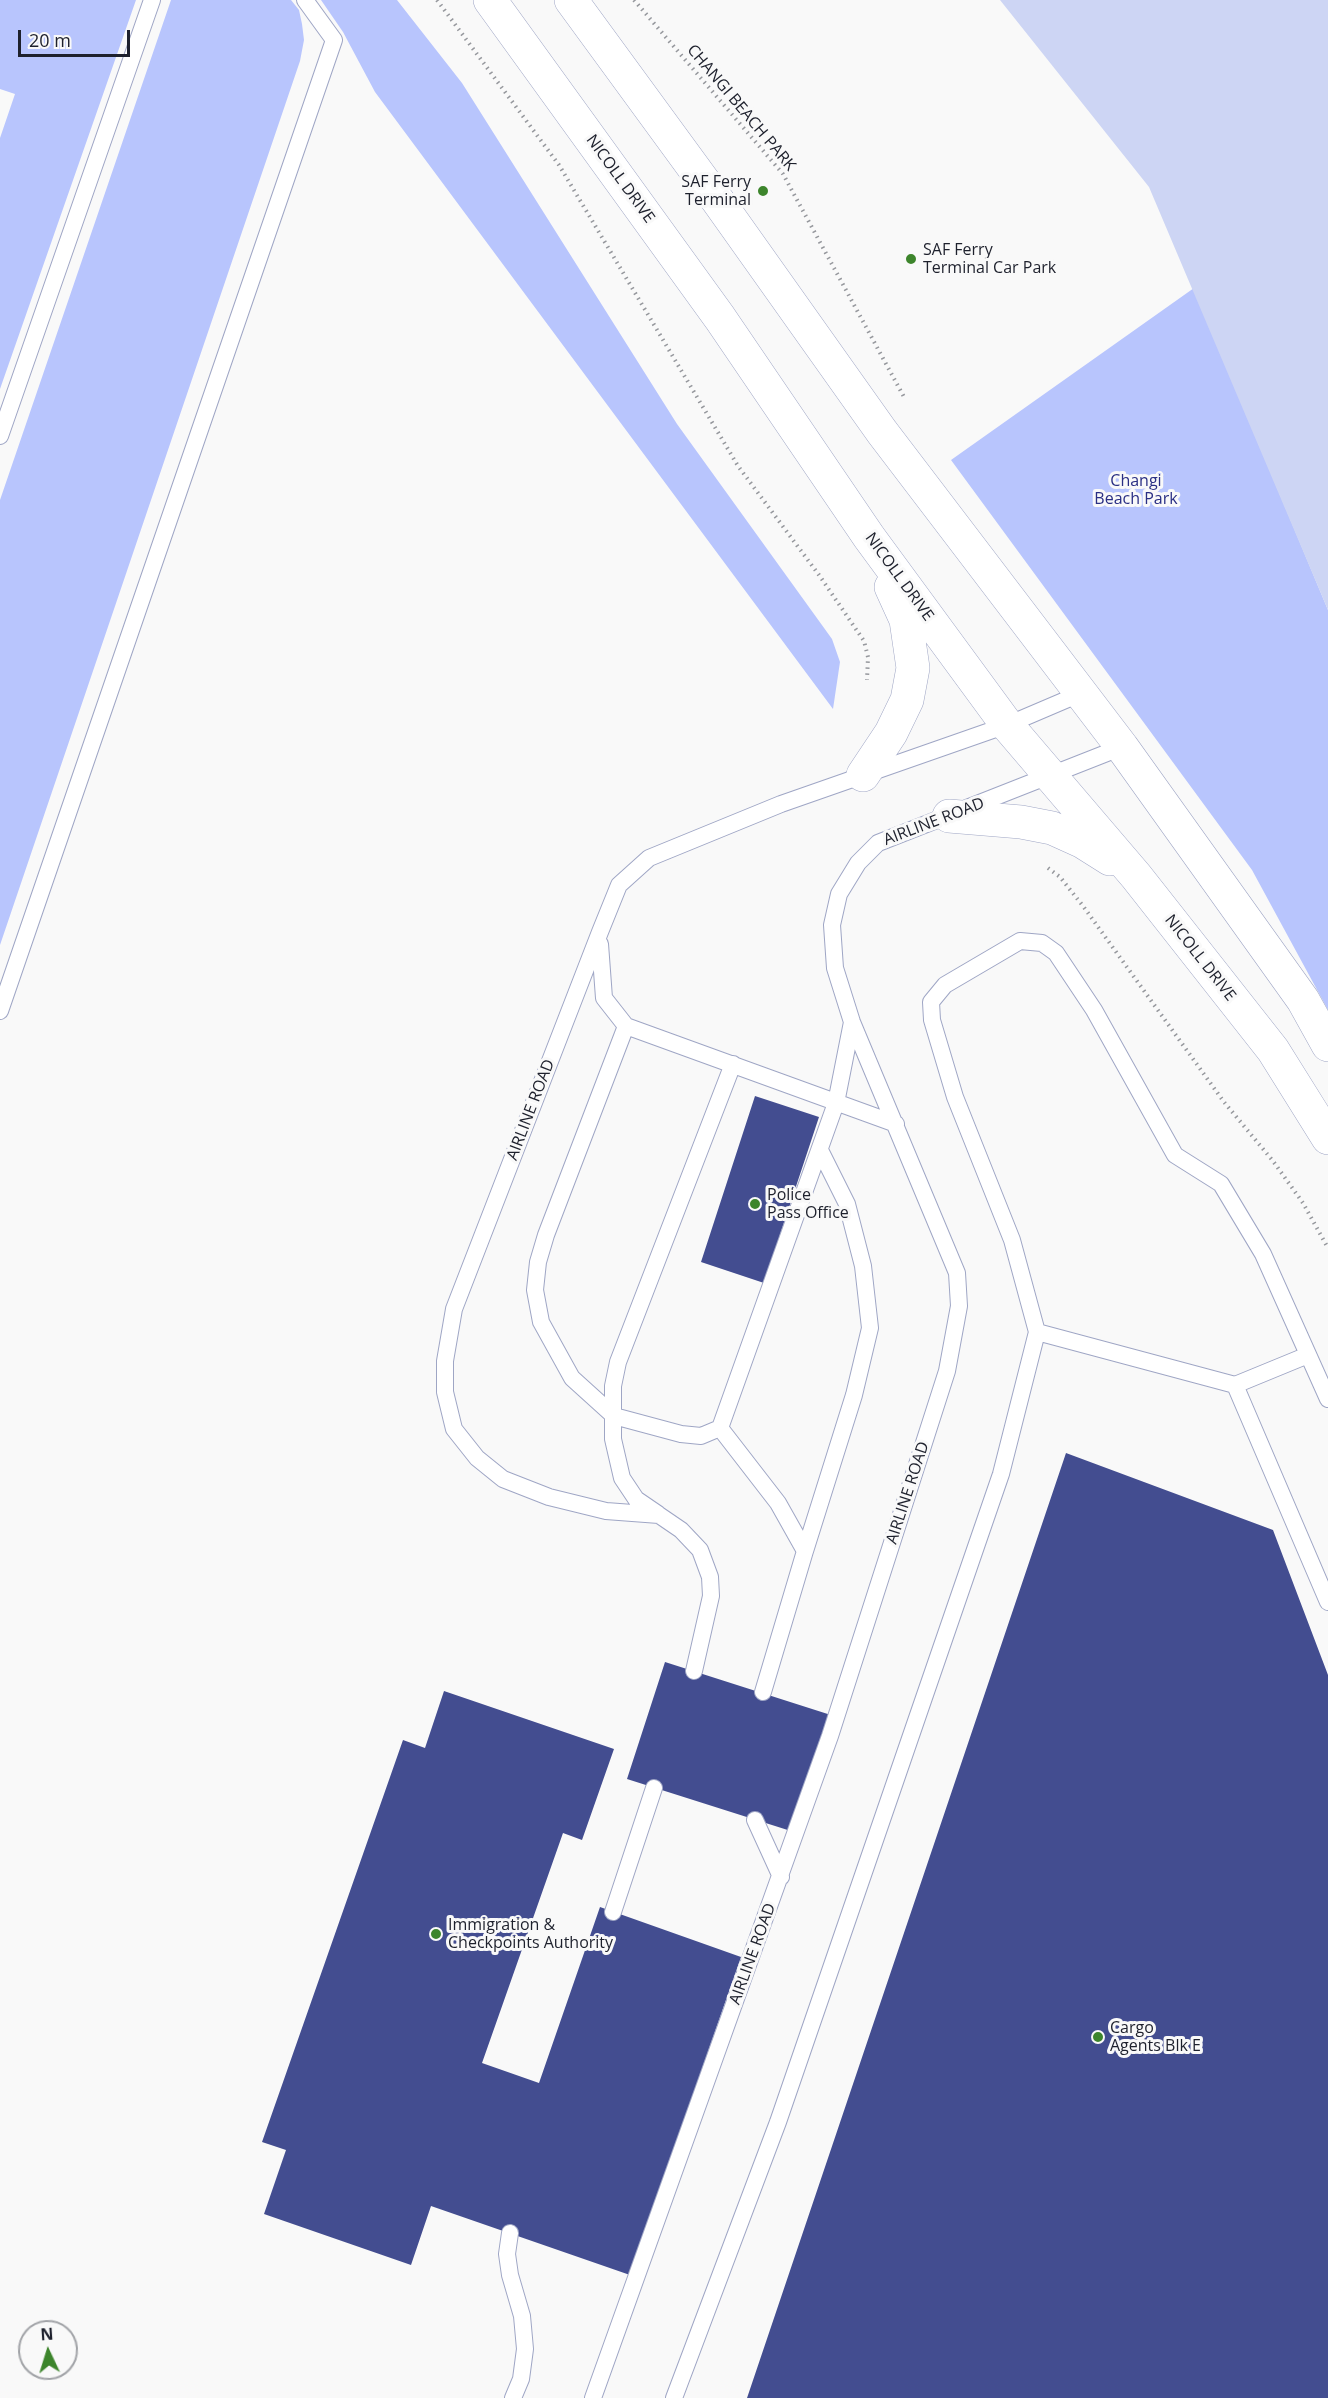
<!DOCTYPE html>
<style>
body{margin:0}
#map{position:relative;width:1328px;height:2398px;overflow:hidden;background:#f9f9f9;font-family:"Open Sans",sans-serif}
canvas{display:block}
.north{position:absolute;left:18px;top:2320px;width:60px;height:60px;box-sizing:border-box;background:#f9f9f9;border:2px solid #a1a3a7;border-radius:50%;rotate:356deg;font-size:16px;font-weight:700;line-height:24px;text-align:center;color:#1e212d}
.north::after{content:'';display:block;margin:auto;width:21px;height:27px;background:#3d852c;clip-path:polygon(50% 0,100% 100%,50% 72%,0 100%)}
.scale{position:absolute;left:18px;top:30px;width:112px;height:27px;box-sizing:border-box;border:3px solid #1e212d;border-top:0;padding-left:8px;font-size:18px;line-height:21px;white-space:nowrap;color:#1e212d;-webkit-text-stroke:4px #f9f9f9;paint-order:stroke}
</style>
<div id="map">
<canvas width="1328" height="2398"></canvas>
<div class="north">N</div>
<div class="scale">20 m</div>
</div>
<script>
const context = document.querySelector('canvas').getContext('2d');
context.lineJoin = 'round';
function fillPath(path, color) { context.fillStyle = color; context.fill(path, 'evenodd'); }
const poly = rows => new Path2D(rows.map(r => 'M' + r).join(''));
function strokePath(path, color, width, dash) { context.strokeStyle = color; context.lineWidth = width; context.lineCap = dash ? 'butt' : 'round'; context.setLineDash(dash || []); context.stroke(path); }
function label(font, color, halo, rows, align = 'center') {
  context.font = font + ' "Open Sans",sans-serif'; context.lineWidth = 6; context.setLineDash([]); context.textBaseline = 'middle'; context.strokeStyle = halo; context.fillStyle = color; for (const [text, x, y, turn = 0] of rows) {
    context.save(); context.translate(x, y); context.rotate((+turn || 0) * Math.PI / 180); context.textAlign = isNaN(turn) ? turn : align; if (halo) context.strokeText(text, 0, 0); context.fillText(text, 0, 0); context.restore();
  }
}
const green = poly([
 [0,0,136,0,0,389,0,138,15,94,0,89],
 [171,0,291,0,299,10,302,24,304,40,300,61,0,945,0,500],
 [321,0,397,0,462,83,677,424,832,639,840,662,833,709,375,92,343,32],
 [1194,288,1328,610,1328,1010,1252,870,951,460]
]);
const water = poly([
 [1000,0,1328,0,1328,610,1149,187]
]);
const building = poly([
 [755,1096,819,1117,764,1283,701,1262],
 [1066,1453,1273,1530,1328,1675,1328,2398,747,2398],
 [665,1662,834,1716,794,1832,627,1779],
 [444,1691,614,1749,582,1840,563,1833,482,2063,539,2083,600,1907,741,1957,630,2275,431,2206,411,2265,264,2214,286,2150,262,2142,403,1740,425,1748]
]);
const path = poly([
 [437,0,559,165,738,466,819,575,864,641,868,657,867,680],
 [634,0,783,174,904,397],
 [1048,868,1060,877,1083,906,1224,1102,1273,1161,1303,1203,1328,1248]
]);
const lane = poly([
 [0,436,152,0],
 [600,944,604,998,626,1026,896,1124],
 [0,1011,334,40,305,0],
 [626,1026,546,1235,538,1262,535,1290,541,1322,572,1378,614,1416,681,1434,701,1436,720,1428,836,1103,852,1022],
 [1037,1332,1235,1385,1308,1355],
 [1235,1385,1328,1602],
 [720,1428,778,1503,805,1551,763,1692],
 [658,1514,636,1499,622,1478,613,1439,613,1386,618,1362,733,1064],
 [805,1551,854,1395,870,1328,863,1266,847,1204,820,1150],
 [694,1671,711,1596,710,1577,700,1550,681,1530,659,1515,606,1511,549,1497,503,1479,477,1458,454,1429,445,1392,445,1361,454,1309,600,932,619,885,649,858,781,804,1007,725,1082,693],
 [755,1820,781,1877],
 [613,1912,654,1788],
 [510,2233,507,2254,510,2275,522,2316,525,2349,521,2379,513,2398],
 [593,2398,830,1736,947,1371,959,1306,957,1273,852,1022,835,968,832,925,839,894,858,863,878,843,1122,747],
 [674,2398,778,2122,1001,1474,1037,1332,1012,1240,955,1097,932,1020,931,1002,945,985,1020,941,1042,943,1056,953,1094,1010,1175,1155,1221,1184,1263,1254,1328,1399]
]);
const primary = poly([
 [490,0,720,318,869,537,1007,725,1136,876,1273,1050,1328,1138],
 [571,0,718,201,882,432,1122,747,1303,1000,1328,1045],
 [863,775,891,733,907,700,913,668,906,620,891,587],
 [949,816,1021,822,1052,828,1083,842,1110,859]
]);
const markers = [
 [763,191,6,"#3d852c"],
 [911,259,6,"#3d852c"],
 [755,1204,6,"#3d852c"],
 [436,1934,6,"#3d852c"],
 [1098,2037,6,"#3d852c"]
];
const streetNames = [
 ["CHANGI BEACH PARK",741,108,50],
 ["NICOLL DRIVE",620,179,54],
 ["NICOLL DRIVE",899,577,54],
 ["AIRLINE ROAD",934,822,-21],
 ["NICOLL DRIVE",1200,958,52],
 ["AIRLINE ROAD",531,1110,-69],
 ["AIRLINE ROAD",908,1493,-72],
 ["AIRLINE ROAD",753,1954,-70]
];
const poiNames = [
 ["SAF Ferry",751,182,"right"],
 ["Terminal",751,200,"right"],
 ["SAF Ferry",923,250],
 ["Terminal Car Park",923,268],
 ["Police",767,1195],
 ["Pass Office",767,1213],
 ["Immigration &",448,1925],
 ["Checkpoints Authority",448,1943],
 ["Cargo",1110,2028],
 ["Agents Blk E",1110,2046]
];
const parkNames = [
 ["Changi",1136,481],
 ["Beach Park",1136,499]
];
fillPath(green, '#b8c5fd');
fillPath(water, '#cdd5f4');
fillPath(building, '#434d90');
strokePath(lane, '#9fa6c5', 18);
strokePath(primary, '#9fa6c5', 34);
strokePath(path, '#96989d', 4, [1.5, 4.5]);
strokePath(lane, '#fff', 16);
strokePath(primary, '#fff', 33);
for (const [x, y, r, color] of markers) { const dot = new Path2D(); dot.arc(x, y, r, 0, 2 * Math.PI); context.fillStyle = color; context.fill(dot); strokePath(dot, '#f9f9f9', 2); }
label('16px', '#1e212d', '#f9f9f9', streetNames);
label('16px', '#1e212d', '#f9f9f9', poiNames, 'left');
label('16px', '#2a2f84', '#f9f9f9', parkNames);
</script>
